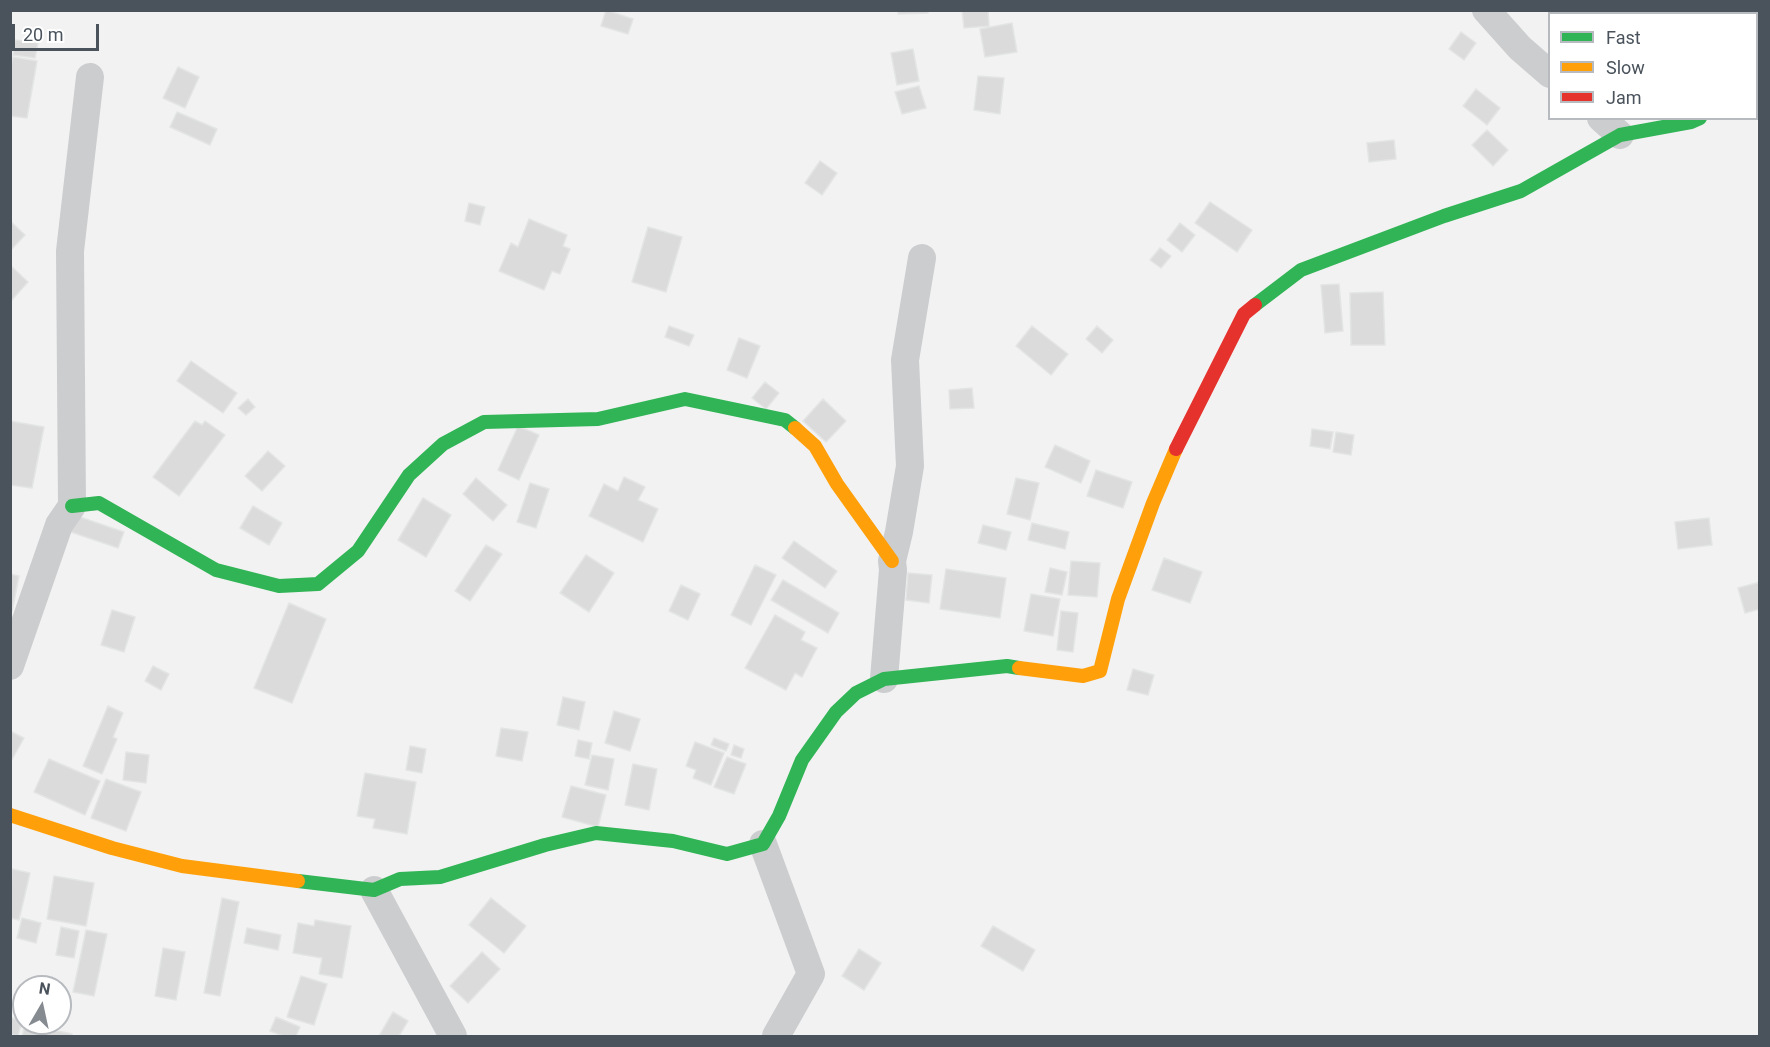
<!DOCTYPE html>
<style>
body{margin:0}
#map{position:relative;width:1770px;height:1047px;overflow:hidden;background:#f2f2f2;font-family:Roboto,sans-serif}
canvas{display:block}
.frame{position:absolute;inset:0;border:12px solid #4a535c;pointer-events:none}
.legend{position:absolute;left:1548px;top:12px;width:210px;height:108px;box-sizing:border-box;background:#fff;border:2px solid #b7babe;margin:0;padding:8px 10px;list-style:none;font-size:18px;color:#4a535c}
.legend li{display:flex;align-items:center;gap:12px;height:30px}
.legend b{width:30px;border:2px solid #b7babe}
.north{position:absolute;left:12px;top:975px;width:60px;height:60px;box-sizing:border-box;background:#fff;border:2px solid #b7babe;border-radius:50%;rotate:9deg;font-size:16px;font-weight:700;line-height:24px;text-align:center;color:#4a535c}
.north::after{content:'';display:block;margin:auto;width:21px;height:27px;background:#858b90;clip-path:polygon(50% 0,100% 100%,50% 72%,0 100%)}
.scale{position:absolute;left:12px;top:24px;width:87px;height:27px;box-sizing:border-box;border:3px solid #4a535c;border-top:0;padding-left:8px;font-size:18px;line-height:21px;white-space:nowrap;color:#4a535c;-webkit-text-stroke:4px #fff;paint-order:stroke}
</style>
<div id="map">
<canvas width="1770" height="1047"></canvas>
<div class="frame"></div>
<ul class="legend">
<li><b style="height:8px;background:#30b455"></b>Fast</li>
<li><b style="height:8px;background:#ff9f0a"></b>Slow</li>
<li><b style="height:8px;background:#e5322d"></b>Jam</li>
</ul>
<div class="north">N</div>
<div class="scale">20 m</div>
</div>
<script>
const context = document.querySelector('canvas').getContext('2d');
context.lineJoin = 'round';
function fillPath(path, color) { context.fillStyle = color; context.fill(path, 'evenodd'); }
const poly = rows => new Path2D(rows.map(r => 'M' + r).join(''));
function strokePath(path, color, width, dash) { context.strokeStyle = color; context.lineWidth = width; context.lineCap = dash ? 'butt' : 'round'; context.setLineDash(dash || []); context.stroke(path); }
const building = poly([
 [606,10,633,19,628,34,601,26,606,10],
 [898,10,928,10,928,13,898,14,898,10],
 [962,10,988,10,989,26,964,28,962,10],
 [1012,23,1017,52,985,57,980,29,1012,23],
 [1461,32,1476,43,1464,60,1449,49,1461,32],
 [15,40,38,43,35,58,13,55,15,40],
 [913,49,919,81,897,85,891,53,913,49],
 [13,57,37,61,27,118,10,116,10,69,13,57],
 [178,67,199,77,185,108,163,98,178,67],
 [978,76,1004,78,1000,114,974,110,978,76],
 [919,86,926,108,902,114,895,92,919,86],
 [1476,89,1500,108,1487,125,1463,106,1476,89],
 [177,112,217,129,210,145,170,127,177,112],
 [1487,130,1508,150,1493,166,1472,145,1487,130],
 [1394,140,1396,159,1369,162,1367,143,1394,140],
 [820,161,837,173,822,195,805,183,820,161],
 [1210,202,1252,230,1237,252,1195,223,1210,202],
 [469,203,485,207,480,225,465,221,469,203],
 [529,219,567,235,563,246,570,249,560,274,552,271,544,290,499,271,511,243,518,247,529,219],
 [10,221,25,235,10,251,10,221],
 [1180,223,1195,235,1182,252,1167,240,1180,223],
 [648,227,682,237,666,292,632,282,648,227],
 [1160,248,1171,256,1161,268,1150,260,1160,248],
 [10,265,28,282,11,301,10,300,10,265],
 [1339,284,1343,331,1325,333,1321,285,1339,284],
 [1383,292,1385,345,1351,345,1350,293,1383,292],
 [669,326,694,335,689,346,665,337,669,326],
 [1032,326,1068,354,1051,375,1016,346,1032,326],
 [1097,326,1113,340,1102,353,1086,339,1097,326],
 [739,338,760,346,747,378,727,370,739,338],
 [191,361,237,393,223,413,177,381,191,361],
 [765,382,779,393,766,409,752,398,765,382],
 [972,388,974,408,950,409,949,390,972,388],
 [248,399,255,407,246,415,238,408,248,399],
 [823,399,846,421,826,442,803,421,823,399],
 [10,421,44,427,32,488,10,485,10,421],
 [195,421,202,425,205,421,225,435,179,496,153,477,195,421],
 [518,426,539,435,519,480,498,470,518,426],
 [1312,429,1333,432,1330,449,1310,446,1312,429],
 [1336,432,1354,435,1351,455,1333,452,1336,432],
 [1055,445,1090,461,1081,483,1045,467,1055,445],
 [268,451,285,466,262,491,245,476,268,451],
 [1096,470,1132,482,1123,508,1087,496,1096,470],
 [624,477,645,487,638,500,658,509,643,542,589,516,604,484,618,491,624,477],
 [476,478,507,505,493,521,463,494,476,478],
 [1016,478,1039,483,1030,520,1007,514,1016,478],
 [530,483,549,489,536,528,517,522,530,483],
 [423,498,451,515,426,557,398,540,423,498],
 [253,506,282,523,269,545,240,528,253,506],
 [74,515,124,532,118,548,68,531,74,515],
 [1709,518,1712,545,1678,549,1675,522,1709,518],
 [1032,523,1069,532,1065,549,1028,540,1032,523],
 [983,525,1011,532,1006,550,978,543,983,525],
 [794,541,837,571,825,588,782,558,794,541],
 [486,545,502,554,470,601,455,591,486,545],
 [586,555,614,573,589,612,560,593,586,555],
 [1164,558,1202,572,1190,603,1152,590,1164,558],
 [1071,561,1100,563,1097,597,1068,595,1071,561],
 [755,565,776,575,751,625,731,615,755,565],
 [1050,568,1067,572,1062,595,1045,592,1050,568],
 [946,569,1006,578,1000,618,940,609,946,569],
 [908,573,932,575,929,603,906,600,908,573],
 [10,574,19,576,12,611,10,610,10,574],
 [783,580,839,613,828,633,771,600,783,580],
 [1760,582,1760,609,1745,613,1738,588,1760,582],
 [681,585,700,594,688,620,669,611,681,585],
 [1031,594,1060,599,1053,636,1024,631,1031,594],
 [289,603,326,619,292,703,254,688,289,603],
 [112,610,135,617,124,652,101,645,112,610],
 [1061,611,1078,613,1073,652,1057,650,1061,611],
 [775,615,805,632,801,640,817,648,802,677,795,673,786,690,745,668,775,615],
 [153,666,169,674,161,690,145,681,153,666],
 [1133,669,1154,675,1148,695,1127,690,1133,669],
 [563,697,585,702,579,730,557,725,563,697],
 [108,706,123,713,113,737,117,739,102,774,83,766,108,706],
 [614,711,640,719,630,751,605,743,614,711],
 [501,728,528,732,522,761,496,756,501,728],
 [10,731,24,738,10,763,10,731],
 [714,738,729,744,726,751,711,745,714,738],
 [578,740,592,743,589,759,575,756,578,740],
 [695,742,724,753,711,785,693,778,696,770,686,766,695,742],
 [734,745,744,749,741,758,731,755,734,745],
 [410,746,426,749,422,773,406,770,410,746],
 [126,752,149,755,146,783,123,780,126,752],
 [592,755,614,759,608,790,585,785,592,755],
 [727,757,746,764,734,794,714,787,727,757],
 [49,759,100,781,85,815,34,792,49,759],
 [633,764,657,769,649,810,625,805,633,764],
 [365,773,416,782,407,834,373,828,375,819,357,816,365,773],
 [106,779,141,792,126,831,91,818,106,779],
 [571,786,606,795,598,827,562,817,571,786],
 [12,869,30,873,19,920,10,918,12,869],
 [54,876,94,883,86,926,47,919,54,876],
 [222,898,239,902,220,996,204,993,222,898],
 [491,898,526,926,504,953,469,925,491,898],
 [22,918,41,923,36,943,17,938,22,918],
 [315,920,351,926,342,978,319,974,322,958,293,953,298,923,314,926,315,920],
 [993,926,1035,950,1023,971,981,946,993,926],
 [61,927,79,931,74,958,56,955,61,927],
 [247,928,281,935,278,950,244,943,247,928],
 [86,930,107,934,94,996,73,992,86,930],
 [163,948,185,952,176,1000,155,996,163,948],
 [859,949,881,963,864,990,842,976,859,949],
 [482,952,500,969,468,1003,450,986,482,952],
 [301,976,327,984,314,1025,287,1017,301,976],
 [393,1012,408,1021,399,1036,379,1036,393,1012],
 [10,1017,22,1021,18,1036,10,1034,10,1017],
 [276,1017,300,1027,296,1036,283,1036,270,1031,276,1017],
 [25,1024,72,1034,72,1036,22,1036,25,1024]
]);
const street = poly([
 [1486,10,1520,48,1550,74],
 [1756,97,1760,95],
 [1601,118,1620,135],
 [10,666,59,525,72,506,70,251,90,77],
 [884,679,893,570,892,561,899,532,910,466,905,360,922,258],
 [763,844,811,974,776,1036],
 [374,890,453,1036]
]);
const fast = poly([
 [1255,305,1301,270,1444,216,1521,191,1620,135,1691,122,1700,118],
 [72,506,99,503,216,570,279,586,318,584,358,551,409,475,443,444,484,422,598,419,685,399,785,420,795,428],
 [298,881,374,890,400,879,440,877,545,845,596,833,673,841,727,854,763,844,779,816,802,760,836,712,856,693,884,679,1007,666,1019,668]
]);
const slow = poly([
 [795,428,815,446,837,484,892,561],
 [1019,668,1083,676,1100,671,1118,599,1153,503,1176,449],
 [10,815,112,848,182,866,298,881]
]);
const jam = poly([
 [1176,449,1244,314,1255,305]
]);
fillPath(building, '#dbdbdc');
strokePath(building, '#e3e4e4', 1.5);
strokePath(street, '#cccdcf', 28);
strokePath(fast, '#30b455', 14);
strokePath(slow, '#ff9f0a', 14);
strokePath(jam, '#e5322d', 14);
</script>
